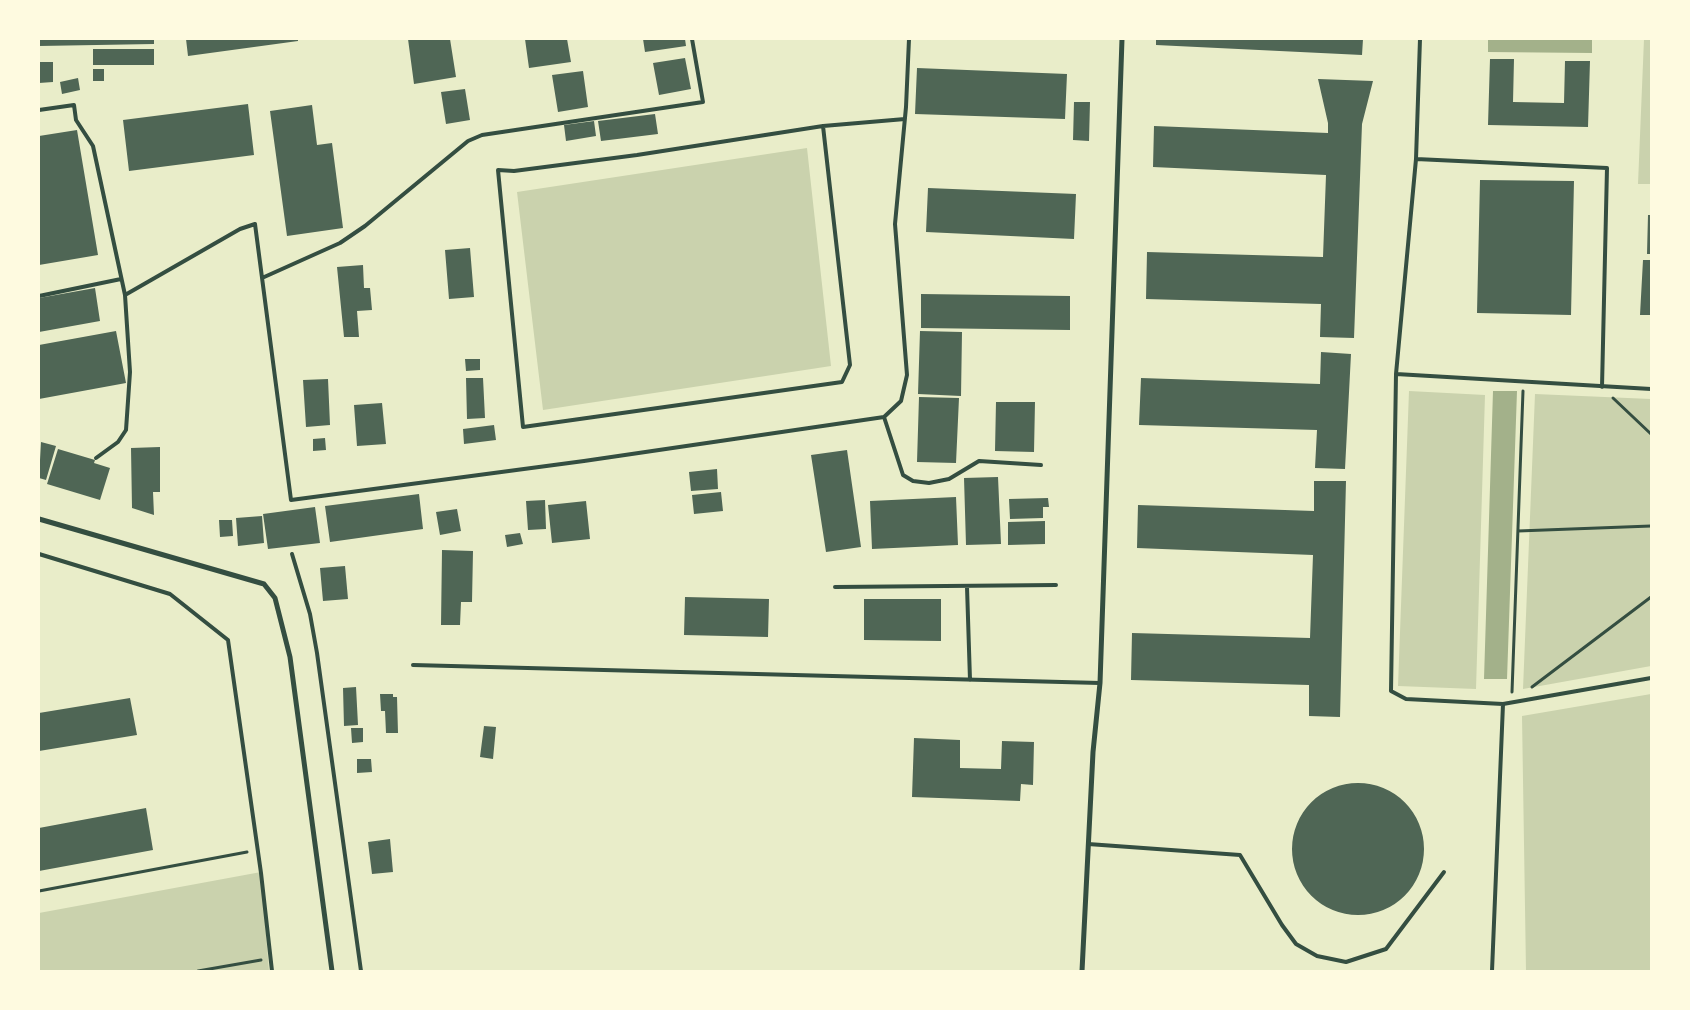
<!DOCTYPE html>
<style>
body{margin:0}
#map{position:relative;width:1690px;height:1010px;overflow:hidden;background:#e9edc9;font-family:"Public Sans",sans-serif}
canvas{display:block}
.frame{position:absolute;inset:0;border:40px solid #fefae0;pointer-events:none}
</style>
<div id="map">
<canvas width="1690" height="1010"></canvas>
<div class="frame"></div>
</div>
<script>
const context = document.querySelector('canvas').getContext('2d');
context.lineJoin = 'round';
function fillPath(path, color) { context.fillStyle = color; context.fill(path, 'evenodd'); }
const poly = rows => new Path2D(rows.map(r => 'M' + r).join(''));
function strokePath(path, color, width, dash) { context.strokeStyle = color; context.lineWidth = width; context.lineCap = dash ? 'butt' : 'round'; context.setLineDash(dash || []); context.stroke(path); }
const green = poly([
 [1644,39,1651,39,1651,184,1638,184],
 [807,148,831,366,543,410,517,192],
 [1409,391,1485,395,1476,689,1398,686],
 [1535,394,1651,399,1651,666,1523,689],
 [1651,694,1651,971,1526,971,1522,716],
 '1345 848a14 14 0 1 1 28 0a14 14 0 1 1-28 0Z',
 [261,872,269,971,39,971,39,913]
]);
const water = poly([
 [1488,39,1592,39,1592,53,1488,52],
 [1493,391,1517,391,1507,679,1484,679]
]);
const building = poly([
 [39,39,154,39,154,44,39,46],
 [186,39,298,39,298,41,188,56],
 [408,39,450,39,456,77,414,84],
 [525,39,567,39,571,62,529,68],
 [643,39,685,39,686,46,645,52],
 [1156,39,1363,39,1362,55,1156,45],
 [93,49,154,49,154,65,93,65],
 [685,58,691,89,659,95,653,63],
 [1490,59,1514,59,1513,102,1564,103,1565,61,1590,61,1588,127,1488,125],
 [39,62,53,62,53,82,39,83],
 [917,68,1067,74,1065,119,915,114],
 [93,69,104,69,104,81,93,81],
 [583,71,588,107,558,112,552,75],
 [78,78,80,90,62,94,60,82],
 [1318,79,1373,81,1362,124,1354,338,1320,337,1321,304,1146,299,1147,252,1323,257,1326,175,1153,167,1154,126,1328,133,1328,123],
 [465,89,470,120,446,124,441,92],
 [1074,102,1090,102,1089,141,1073,140],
 [248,104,254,155,129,171,123,120],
 [312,105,317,145,332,143,343,228,287,236,270,111],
 [655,114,658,134,601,141,598,121],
 [594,121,596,136,566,141,564,125],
 [77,130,98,255,39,265,39,136],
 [1480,180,1574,181,1571,315,1477,313],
 [928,188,1076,194,1074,239,926,232],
 [1648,215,1651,215,1651,254,1647,254],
 [470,248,474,297,449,299,445,250],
 [1643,260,1651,260,1651,315,1640,315],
 [363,265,364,288,370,288,372,310,357,311,359,337,344,337,337,267],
 [95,288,100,321,39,332,39,298],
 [921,294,1070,296,1070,330,921,328],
 [116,331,126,383,39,399,39,345],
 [920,331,962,332,961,396,918,394],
 [1321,352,1351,354,1345,469,1315,468,1317,430,1139,425,1141,378,1320,384],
 [465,359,480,359,480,370,466,371],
 [466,378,483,378,485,418,467,419],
 [328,379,330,425,306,427,303,380],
 [919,397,959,398,956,463,917,462],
 [996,402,1035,402,1034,452,995,451],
 [382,403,386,444,357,446,354,405],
 [494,425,496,440,464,444,463,429],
 [325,438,326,450,313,451,313,439],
 [41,442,56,446,46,480,39,478],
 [160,447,160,492,153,492,154,515,132,508,131,448],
 [58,449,95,460,94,463,110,468,100,500,47,484],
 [847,450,861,547,826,552,811,455],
 [717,469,718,489,691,491,689,472],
 [998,477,1001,544,966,545,964,478],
 [1314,481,1346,481,1340,717,1309,716,1309,685,1131,680,1132,633,1310,638,1313,555,1137,548,1138,505,1314,511],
 [721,492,723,511,694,514,692,495],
 [419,494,423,529,330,542,325,506],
 [956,497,958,545,872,549,870,501],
 [1048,498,1049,507,1043,507,1043,518,1010,519,1009,499],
 [545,500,546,529,528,530,526,501],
 [586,501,590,539,552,543,548,505],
 [315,507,320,543,268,549,263,514],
 [457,509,461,531,440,535,436,512],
 [262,516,264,543,238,546,236,518],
 [219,520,232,520,233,536,220,537],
 [1045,521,1045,544,1008,545,1008,522],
 [520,533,523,544,507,547,505,535],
 [442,550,473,551,472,602,461,602,460,625,441,625],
 [345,566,348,599,323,601,320,568],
 [685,597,769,599,768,637,684,635],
 [864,599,941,599,941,641,864,640],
 [356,687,358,725,344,726,343,688],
 [380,694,393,694,393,697,397,697,398,733,386,733,385,711,381,711],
 [130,698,137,735,39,751,39,713],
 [484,726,496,727,493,759,480,757],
 [351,728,363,728,363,742,352,743],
 [914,738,960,740,960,768,1001,769,1002,741,1034,742,1033,785,1021,784,1020,801,912,797],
 [357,759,371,759,372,772,357,773],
 '1292 849a66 66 0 1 1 132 0a66 66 0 1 1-132 0Z',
 [146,808,153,850,39,871,39,828],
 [390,839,393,872,372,874,368,842]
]);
const path = poly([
 [1613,398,1651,434],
 [1518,531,1651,526],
 [1532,687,1651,597],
 [1512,692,1523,391],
 [39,891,247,852],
 [198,971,261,960]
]);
const service = poly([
 [1420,39,1416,159,1396,374,1391,691,1406,699,1503,704],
 [39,110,74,105,76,120,93,146,125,295,240,229,255,224,291,500,584,461,884,417,901,401,907,375,895,224,906,107,909,39],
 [823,126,850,365,842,382,523,427,498,170,514,171,637,155,823,126],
 [823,126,905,119],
 [1416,159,1607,168,1602,387],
 [262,278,340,243,365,226,468,141,482,135,703,102,692,39],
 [39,296,121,279],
 [1396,374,1651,389],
 [884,417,903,475,913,481,929,483,949,479,979,461,1041,465],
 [96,458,118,442,126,430,130,372,125,295],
 [39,554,170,594,228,640,261,873,272,971],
 [292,554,310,614,317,653,361,971],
 [835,587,1056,585],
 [967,587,970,680],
 [413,665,1100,683],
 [1088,844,1240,855,1282,925,1296,944,1317,956,1346,962,1386,949,1444,872],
 [1492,971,1503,704,1651,678]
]);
const minor = poly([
 [39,519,264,584,275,598,290,657,332,971],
 [1082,971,1093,752,1100,683,1122,39]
]);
fillPath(green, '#cad2ad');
fillPath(water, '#a3b18a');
fillPath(building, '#4f6655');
strokePath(path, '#344e41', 3);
strokePath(service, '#344e41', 4);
strokePath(minor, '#344e41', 5);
</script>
